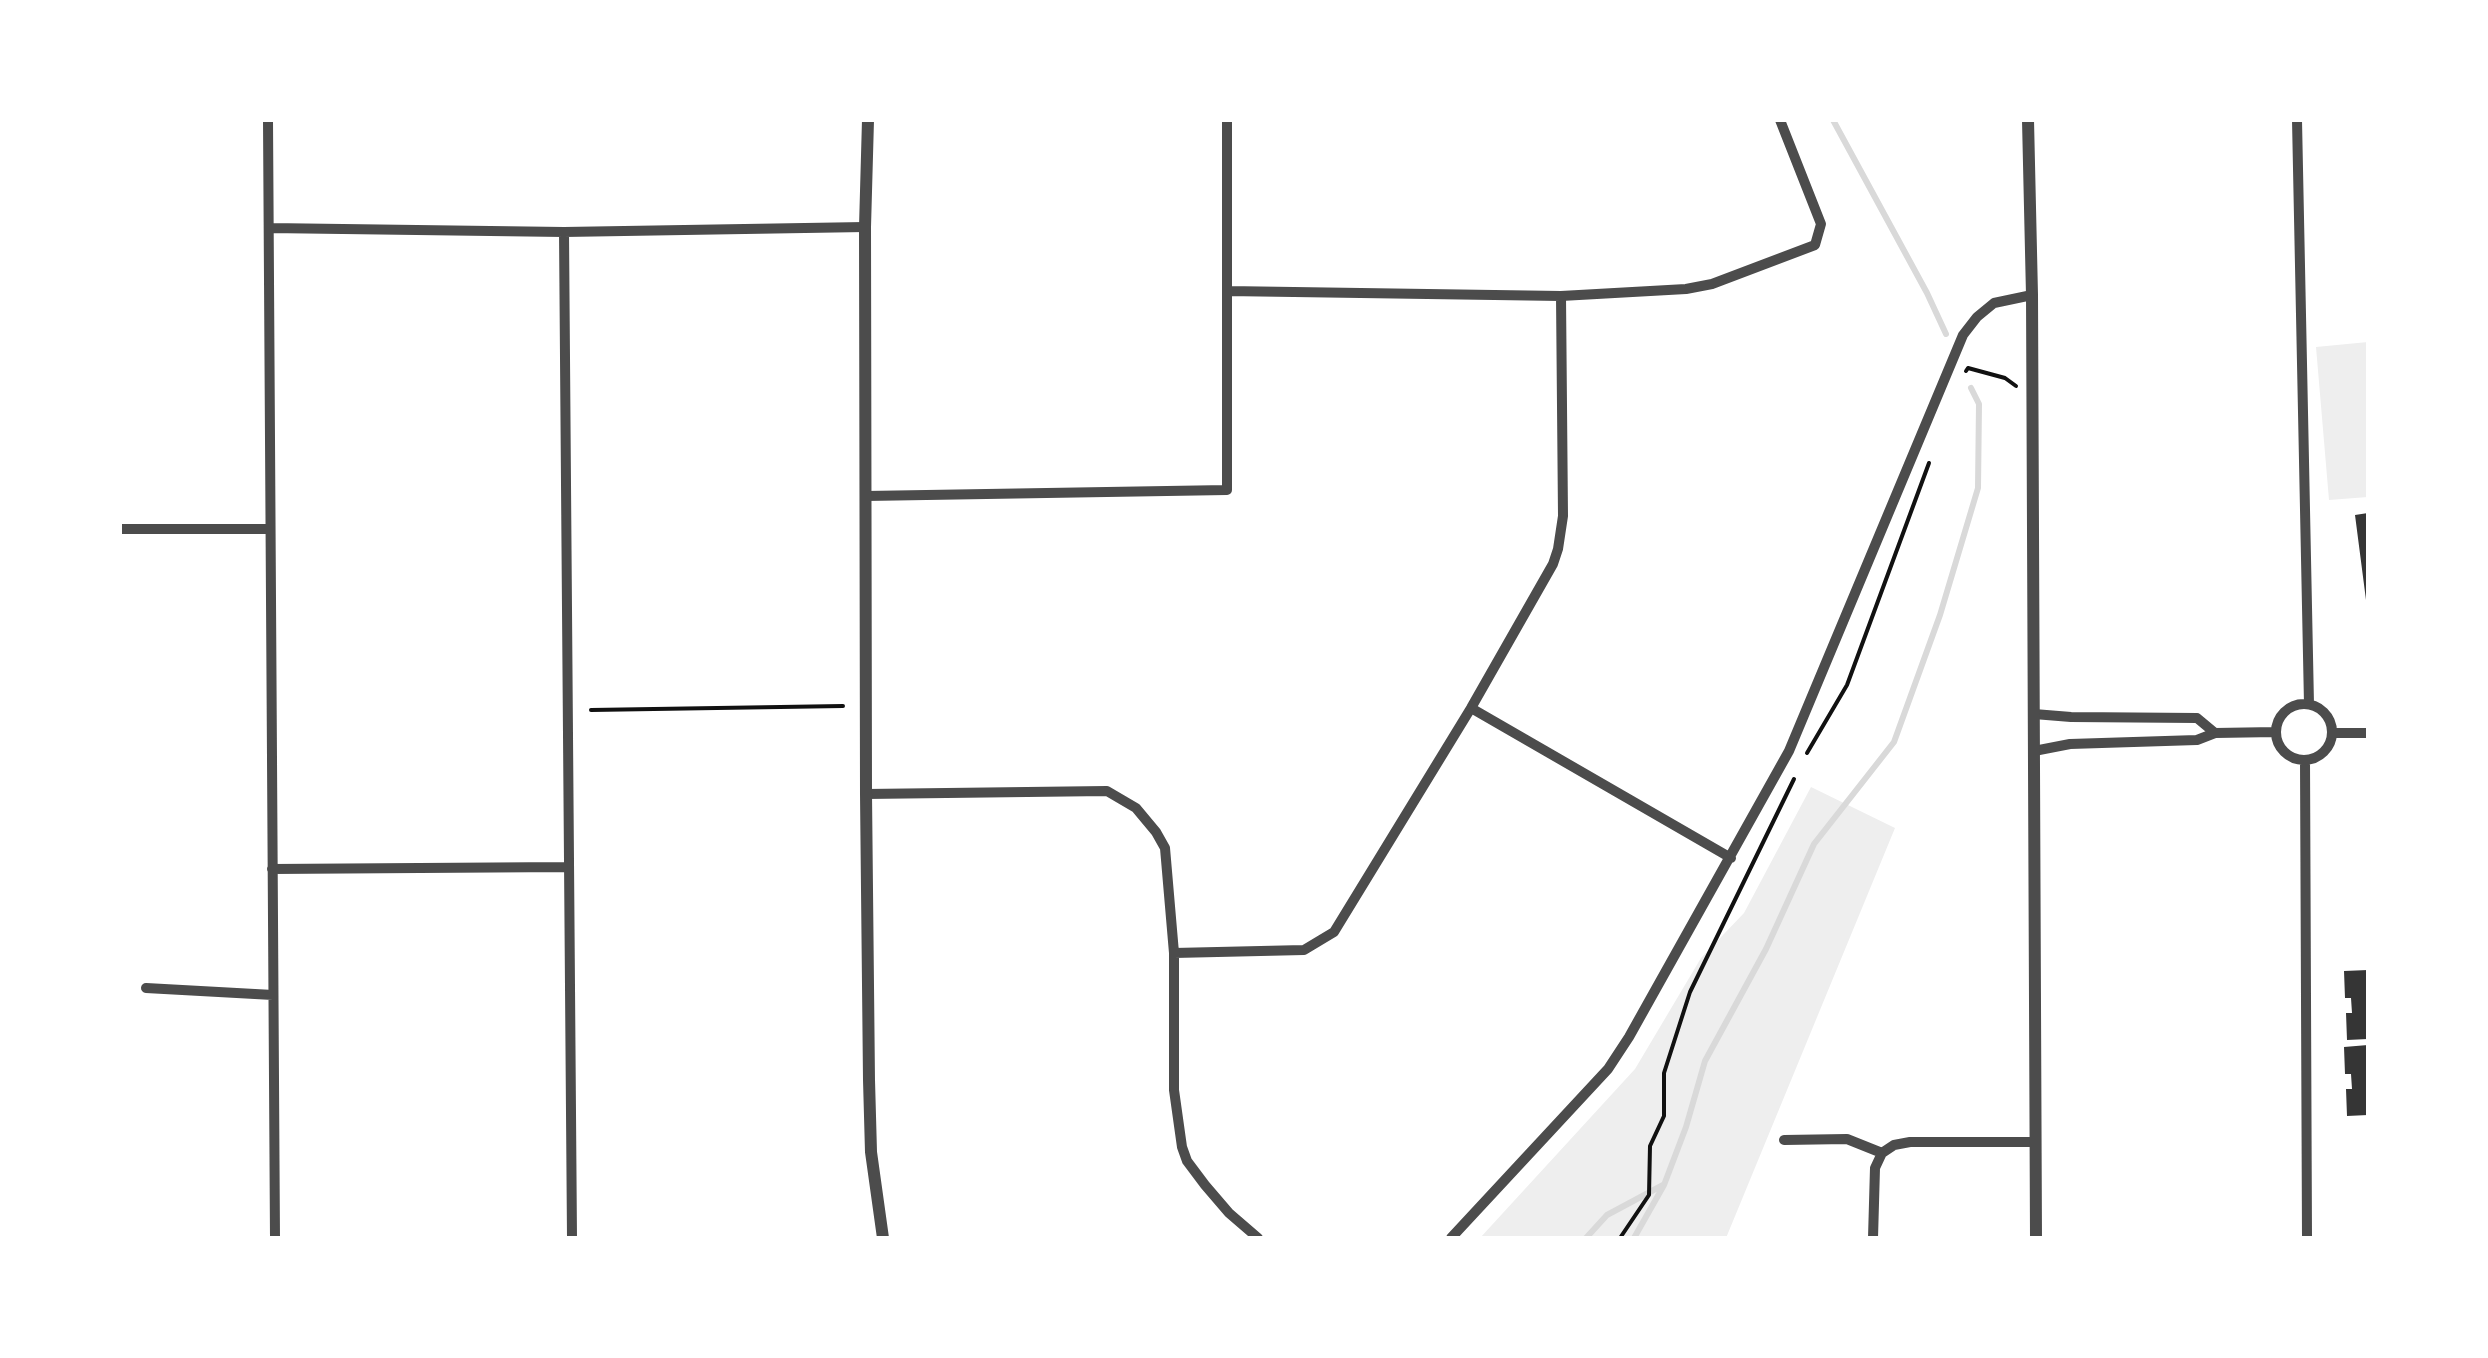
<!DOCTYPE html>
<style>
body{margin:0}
#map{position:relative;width:2488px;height:1358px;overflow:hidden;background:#fff;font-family:Spectral,serif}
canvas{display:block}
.frame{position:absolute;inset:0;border:122px solid #fff;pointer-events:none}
</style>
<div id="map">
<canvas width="2488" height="1358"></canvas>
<div class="frame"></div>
</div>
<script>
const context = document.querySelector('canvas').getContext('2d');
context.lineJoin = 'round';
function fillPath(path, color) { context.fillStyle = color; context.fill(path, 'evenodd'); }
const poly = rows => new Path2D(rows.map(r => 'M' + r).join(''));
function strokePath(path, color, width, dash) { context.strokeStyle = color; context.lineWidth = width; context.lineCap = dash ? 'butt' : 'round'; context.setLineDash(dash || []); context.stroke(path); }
const green = poly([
 [2368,342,2368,497,2329,500,2316,347],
 [1811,787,1895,828,1726,1238,1480,1238,1635,1069,1701,958,1744,913]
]);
const stream = poly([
 [1833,120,1927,293,1946,334],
 [1586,1238,1607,1215,1663,1185],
 [1634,1238,1664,1185,1686,1127,1705,1061,1766,949,1814,844,1894,742,1940,615,1978,488,1979,404,1971,388]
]);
const building = poly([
 [2368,513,2368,600,2366,600,2355,515],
 [2368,970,2368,1039,2347,1040,2346,1013,2352,1013,2351,998,2345,998,2344,971],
 [2368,1045,2368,1115,2347,1116,2346,1089,2352,1089,2351,1074,2345,1074,2344,1047]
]);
const path = poly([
 [1966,371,1968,368,2005,378,2016,386],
 [591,710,843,706],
 [1807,753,1847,685,1929,463],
 [1620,1238,1649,1195,1650,1146,1664,1116,1664,1073,1690,992,1794,779]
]);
const minor = poly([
 [268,120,275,1238],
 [2297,120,2309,704],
 [269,228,564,232,865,227],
 [564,232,572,1238],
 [1227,291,1561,296,1686,289,1712,284,1815,245,1821,224,1780,120],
 [866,496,1227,490,1227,120],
 [120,529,270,529],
 '2276 732a28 28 0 1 1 56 0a28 28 0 1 1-56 0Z',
 [1471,708,1731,858],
 [2034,714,2071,717,2197,718,2215,733],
 [2332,733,2368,733],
 [2034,751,2070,744,2197,740,2215,733,2276,732],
 [2305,761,2307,1238],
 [866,794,1107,791,1136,808,1156,832,1165,848,1174,953,1174,1090,1182,1147,1187,1161,1205,1185,1229,1213,1258,1238],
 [272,869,567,867],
 [1174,953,1304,950,1334,932,1471,708,1553,564,1558,549,1563,516,1561,296],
 [146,988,273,995],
 [1784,1140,1847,1139,1882,1153],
 [1451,1238,1608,1069,1629,1037,1789,751,1963,335,1977,317,1994,303,2032,295],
 [1873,1238,1875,1168,1882,1153,1894,1145,1910,1142,2036,1142]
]);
const tertiary = poly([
 [868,120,865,227,866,794,869,1080,871,1152,883,1238],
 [2028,120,2032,295,2036,1238]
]);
fillPath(green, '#eee');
strokePath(stream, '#d9d9d9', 6);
fillPath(building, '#353535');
strokePath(path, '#111', 4);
strokePath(minor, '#4c4c4c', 10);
strokePath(tertiary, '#4c4c4c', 12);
</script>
